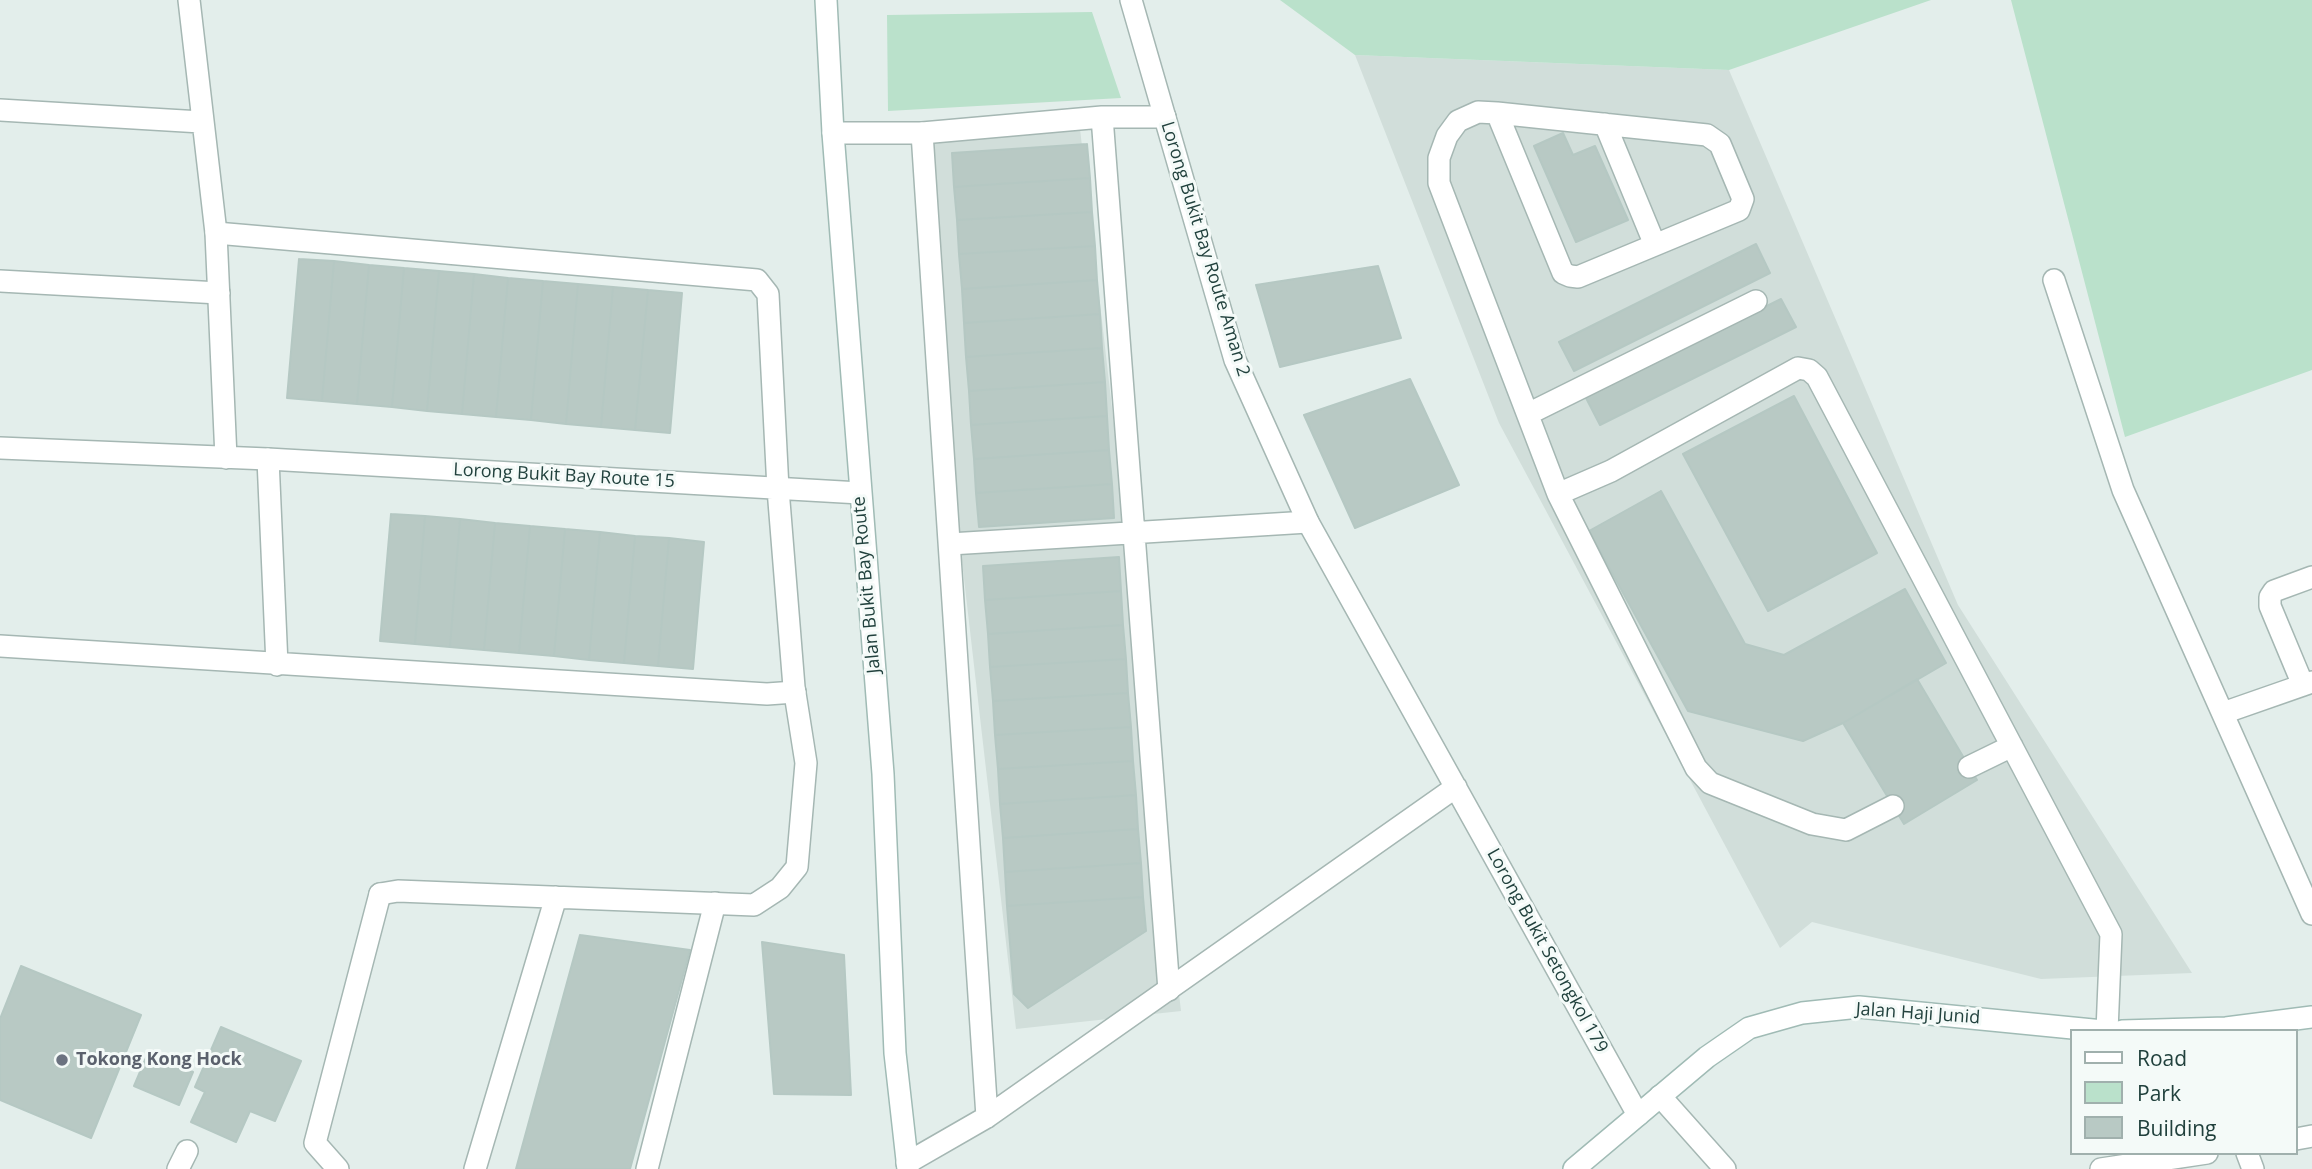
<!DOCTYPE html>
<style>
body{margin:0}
#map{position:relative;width:2312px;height:1169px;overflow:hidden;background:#e3eeeb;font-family:"Open Sans",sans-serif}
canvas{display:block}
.legend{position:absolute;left:2070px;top:1029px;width:228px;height:126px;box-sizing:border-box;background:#f4faf8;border:2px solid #a0b0ad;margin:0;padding:9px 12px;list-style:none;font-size:21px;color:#21413d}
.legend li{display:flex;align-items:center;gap:14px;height:35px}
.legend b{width:35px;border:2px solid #a0b0ad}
</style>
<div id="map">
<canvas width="2312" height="1169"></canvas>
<ul class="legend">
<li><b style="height:9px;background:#fff"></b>Road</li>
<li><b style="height:19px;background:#bae1cb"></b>Park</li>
<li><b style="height:19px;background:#b8c9c4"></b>Building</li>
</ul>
</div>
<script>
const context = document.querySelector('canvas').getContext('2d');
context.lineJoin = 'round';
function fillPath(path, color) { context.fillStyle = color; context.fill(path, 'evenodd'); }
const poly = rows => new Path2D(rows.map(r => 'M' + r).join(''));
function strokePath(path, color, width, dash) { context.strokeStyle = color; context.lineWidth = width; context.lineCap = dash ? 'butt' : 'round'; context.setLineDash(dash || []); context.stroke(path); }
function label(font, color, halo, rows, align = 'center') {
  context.font = font + ' "Open Sans",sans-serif'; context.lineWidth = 6; context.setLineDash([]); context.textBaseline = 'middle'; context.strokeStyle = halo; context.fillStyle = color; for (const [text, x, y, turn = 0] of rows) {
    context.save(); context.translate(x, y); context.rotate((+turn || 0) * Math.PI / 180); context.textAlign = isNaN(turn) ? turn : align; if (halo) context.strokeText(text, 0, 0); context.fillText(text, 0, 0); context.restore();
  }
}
const built = poly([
 [1355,55,1729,70,1958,605,2192,973,2041,979,1812,922,1780,948,1499,423],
 [1079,120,1181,1011,1016,1029,913,137]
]);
const green = poly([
 [1280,0,1931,0,1729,70,1355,55],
 [2011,0,2312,0,2312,370,2125,437],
 [1092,12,1121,98,888,111,887,15]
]);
const building = poly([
 [1563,133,1573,155,1595,146,1628,220,1576,242,1534,146,1563,133],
 [1087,144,1090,178,954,187,952,153,1087,144],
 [1090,178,1092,212,957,220,954,187,1090,178],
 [1092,212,1095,246,959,254,957,220,1092,212],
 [1756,244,1770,273,1574,371,1559,342,1756,244],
 [1095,246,1097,280,962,289,959,254,1095,246],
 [299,259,334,261,322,401,287,398,299,259],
 [334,261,369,265,357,404,322,401,334,261],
 [369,265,404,268,392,407,357,404,369,265],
 [1378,266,1401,338,1280,367,1256,285,1378,266],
 [404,268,439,271,427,411,392,407,404,268],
 [439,271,474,274,462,414,427,411,439,271],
 [474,274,508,278,496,417,462,414,474,274],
 [508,278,543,281,531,420,496,417,508,278],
 [1097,280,1100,314,964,323,962,289,1097,280],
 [543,281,578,284,566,424,531,420,543,281],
 [578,284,613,287,601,427,566,424,578,284],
 [613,287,648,290,635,430,601,427,613,287],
 [648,290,682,293,670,433,635,430,648,290],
 [1781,299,1796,327,1600,425,1585,396,1781,299],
 [1100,314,1102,348,966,357,964,323,1100,314],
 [1102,348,1105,382,969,391,966,357,1102,348],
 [1410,379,1459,485,1355,528,1304,415,1410,379],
 [1105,382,1107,416,971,425,969,391,1105,382],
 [1794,396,1877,553,1768,611,1683,454,1794,396],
 [1107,416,1109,450,974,459,971,425,1107,416],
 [1109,450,1112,484,976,493,974,459,1109,450],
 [1112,484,1114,518,979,527,976,493,1112,484],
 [1661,491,1745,644,1784,655,1905,589,1946,663,1843,723,1803,741,1688,711,1589,531,1661,491],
 [391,514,425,516,415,644,380,641,391,514],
 [425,516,460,519,450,647,415,644,425,516],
 [460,519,495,523,484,650,450,647,460,519],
 [495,523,530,526,519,653,484,650,495,523],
 [530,526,565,529,554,656,519,653,530,526],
 [565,529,600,532,589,660,554,656,565,529],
 [600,532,635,536,624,663,589,660,600,532],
 [635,536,669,538,658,666,624,663,635,536],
 [669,538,704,542,693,669,658,666,669,538],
 [1119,557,1121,591,985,600,983,566,1119,557],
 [1121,591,1123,625,988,634,985,600,1121,591],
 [1123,625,1126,659,990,667,988,634,1123,625],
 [1126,659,1128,693,993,701,990,667,1126,659],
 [1917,679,1977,780,1904,824,1843,723,1917,679],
 [1128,693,1131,727,995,735,993,701,1128,693],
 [1131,727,1133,761,998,769,995,735,1131,727],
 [1133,761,1136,795,1000,804,998,769,1133,761],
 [1136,795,1138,829,1003,838,1000,804,1136,795],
 [1138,829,1141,863,1005,872,1003,838,1138,829],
 [1141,863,1143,897,1007,906,1005,872,1141,863],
 [1143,897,1146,931,1028,1008,1014,994,1007,906,1143,897],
 [580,935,690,950,630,1169,516,1169,580,935],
 [762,942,844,955,851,1095,774,1094,762,942],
 [21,966,141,1015,91,1138,0,1100,0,1019,21,966],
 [221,1027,301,1061,275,1121,250,1111,236,1142,191,1122,205,1092,195,1087,221,1027],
 [148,1053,193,1072,179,1105,134,1086,148,1053]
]);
const lane = poly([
 [1497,113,1563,273,1570,276,1578,277,1739,210,1743,199,1720,144,1707,135,1497,113,1478,112,1458,121,1447,136,1439,158,1439,183,1558,494,1611,471,1798,368,1809,370,1817,377,2111,934,2107,1031],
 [1102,117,1169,990],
 [1605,124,1655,245],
 [833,133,922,133,1102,117,1165,117],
 [216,233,757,280,768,294,778,489],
 [2054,280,2123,490,2312,914],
 [0,281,219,293],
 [1528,414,1756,301],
 [268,459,277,665],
 [1558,494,1696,768,1710,783,1812,824,1846,830,1893,806],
 [950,544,1308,522],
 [0,646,767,694,795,692],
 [2303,685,2270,606,2270,597,2274,591,2312,577],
 [2223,713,2312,682],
 [1969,767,2012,746],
 [178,1169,187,1151],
 [338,1169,315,1143,380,894],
 [647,1169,715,903]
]);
const street = poly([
 [189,0,216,233,226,458],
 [1131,0,1235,360,1308,522,1638,1115],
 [0,110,201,122],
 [922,133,987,1117],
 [0,448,268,459,860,493],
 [380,894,398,891,754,905,780,888,797,867,806,763,794,687,778,489],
 [1660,1096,1725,1169],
 [2296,1139,2312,1136],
 [2247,1153,2253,1169],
 [907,1163,987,1117,1456,787],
 [475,1169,556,897],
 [2101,1169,2207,1153]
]);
const secondary = poly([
 [826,0,833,133,883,774,895,1053,908,1169],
 [2122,1031,2226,1028,2312,1017],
 [1574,1169,1707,1057,1749,1028,1802,1013,1859,1007,2103,1031]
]);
const markers = [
 [62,1060,7,"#6b7280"]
];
const streetNames = [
 ["Lorong Bukit Bay Route Aman 2",1205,249,73],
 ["Lorong Bukit Bay Route 15",564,476,3],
 ["Jalan Bukit Bay Route",867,585,-95],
 ["Lorong Bukit Setongkol 179",1547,951,61],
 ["Jalan Haji Junid",1918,1014,4]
];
const worshipNames = [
 ["Tokong Kong Hock",76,1060]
];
fillPath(built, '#d1deda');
fillPath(green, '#bae1cb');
fillPath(building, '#b8c9c4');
strokePath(building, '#b5c8c3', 2);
strokePath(lane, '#a5b7b3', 24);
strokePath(street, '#a5b7b3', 24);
strokePath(secondary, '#a0bbb5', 24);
strokePath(lane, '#fff', 21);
strokePath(street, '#fff', 21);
strokePath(secondary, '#fff', 21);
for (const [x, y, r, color] of markers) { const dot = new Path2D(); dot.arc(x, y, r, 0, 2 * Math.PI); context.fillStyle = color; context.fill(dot); strokePath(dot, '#f4faf8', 2.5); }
label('18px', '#21413d', '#f4faf8', streetNames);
label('bold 18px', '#5b616d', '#f4faf8', worshipNames, 'left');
</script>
